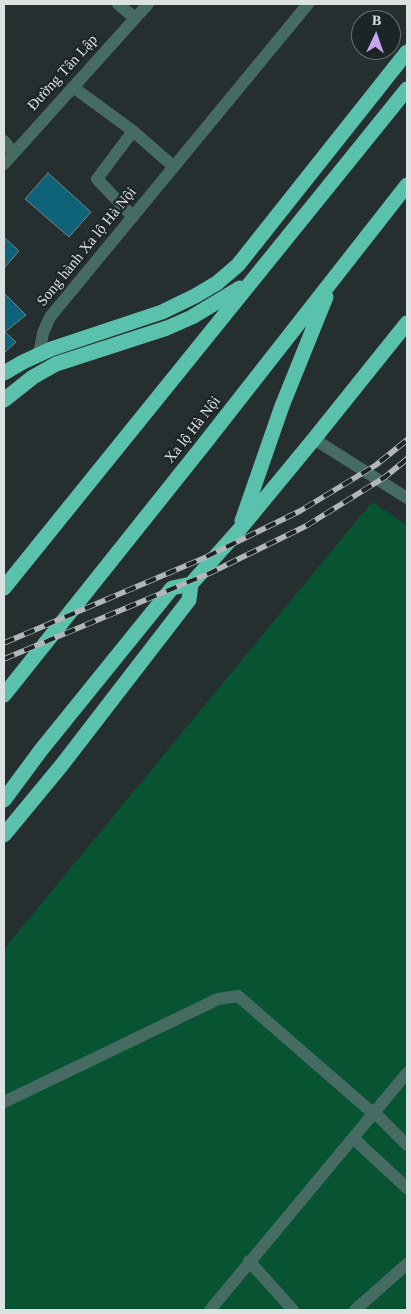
<!DOCTYPE html>
<meta charset="utf-8">
<style>
body{margin:0}
#map{position:relative;width:411px;height:1314px;overflow:hidden;background:#262f30;font-family:Georgia,serif}
canvas{display:block}
.frame{position:absolute;inset:0;border:5px solid #dce2e2;pointer-events:none}
.north{position:absolute;left:351px;top:10px;width:50px;height:50px;box-sizing:border-box;background:#1c2526;border:1px solid #697171;border-radius:50%;rotate:3deg;font-size:14px;font-weight:700;line-height:20px;text-align:center;color:#dce2e2}
.north::after{content:'';display:block;margin:auto;width:18px;height:22px;background:#c8a6ef;clip-path:polygon(50% 0,100% 100%,50% 72%,0 100%)}
</style>
<div id="map">
<canvas width="411" height="1314"></canvas>
<div class="frame"></div>
<div class="north">B</div>
</div>
<script>
const context = document.querySelector('canvas').getContext('2d');
context.lineJoin = 'round';
function fillPath(path, color) { context.fillStyle = color; context.fill(path, 'evenodd'); }
const poly = rows => new Path2D(rows.map(r => 'M' + r).join(''));
function strokePath(path, color, width, dash) { context.strokeStyle = color; context.lineWidth = width; context.lineCap = dash ? 'butt' : 'round'; context.setLineDash(dash || []); context.stroke(path); }
function label(font, color, halo, rows, align = 'center') {
  context.font = font + ' Georgia,serif'; context.lineWidth = 4.5; context.setLineDash([]); context.textBaseline = 'middle'; context.strokeStyle = halo; context.fillStyle = color; for (const [text, x, y, turn = 0] of rows) {
    context.save(); context.translate(x, y); context.rotate((+turn || 0) * Math.PI / 180); context.textAlign = isNaN(turn) ? turn : align; if (halo) context.strokeText(text, 0, 0); context.fillText(text, 0, 0); context.restore();
  }
}
const green = poly([
 [372,502,407,525,407,1310,4,1310,4,949]
]);
const building = poly([
 [48,173,91,212,69,237,25,199,48,173],
 [4,237,19,251,4,268,4,237],
 [4,293,26,315,5,332,4,331,4,293],
 [4,331,16,342,4,353,4,331]
]);
const minor = poly([
 [118,4,135,18],
 [73,87,133,131,174,167],
 [133,131,97,179,133,217],
 [4,141,14,153],
 [4,164,148,4],
 [39,354,43,333,50,317,308,4],
 [314,439,407,498],
 [4,1102,218,999,238,996,367,1108,375,1113,407,1145],
 [353,1138,407,1188],
 [249,1261,293,1310],
 [210,1310,407,1073],
 [355,1310,407,1264]
]);
const highway = poly([
 [4,373,23,362,51,349,162,312,195,296,217,283,238,265,407,52],
 [4,400,33,377,56,364,167,328,192,317,240,288],
 [242,521,282,406,326,297],
 [4,588,407,89],
 [4,695,205,443,407,185],
 [4,800,41,750,172,588,191,584],
 [4,835,61,766,189,600,191,584,239,530,314,439,407,323]
]);
const rail = poly([
 [4,643,204,558,300,511,376,465,407,440],
 [4,659,210,573,306,526,385,477,407,459]
]);
const streetNames = [
 ["Đường Tân Lập",63,73,-48],
 ["Song hành Xa lộ Hà Nội",87,247,-51],
 ["Xa lộ Hà Nội",193,430,-52]
];
fillPath(green, '#075332');
fillPath(building, '#0e6378');
strokePath(building, '#778184', 1);
strokePath(minor, '#466b63', 12);
strokePath(highway, '#5ac1ac', 15);
strokePath(rail, '#b1b7b8', 5.5);
strokePath(rail, '#1c2526', 4, [11]);
label('15px', '#dce2e2', '#1c2526', streetNames);
</script>
